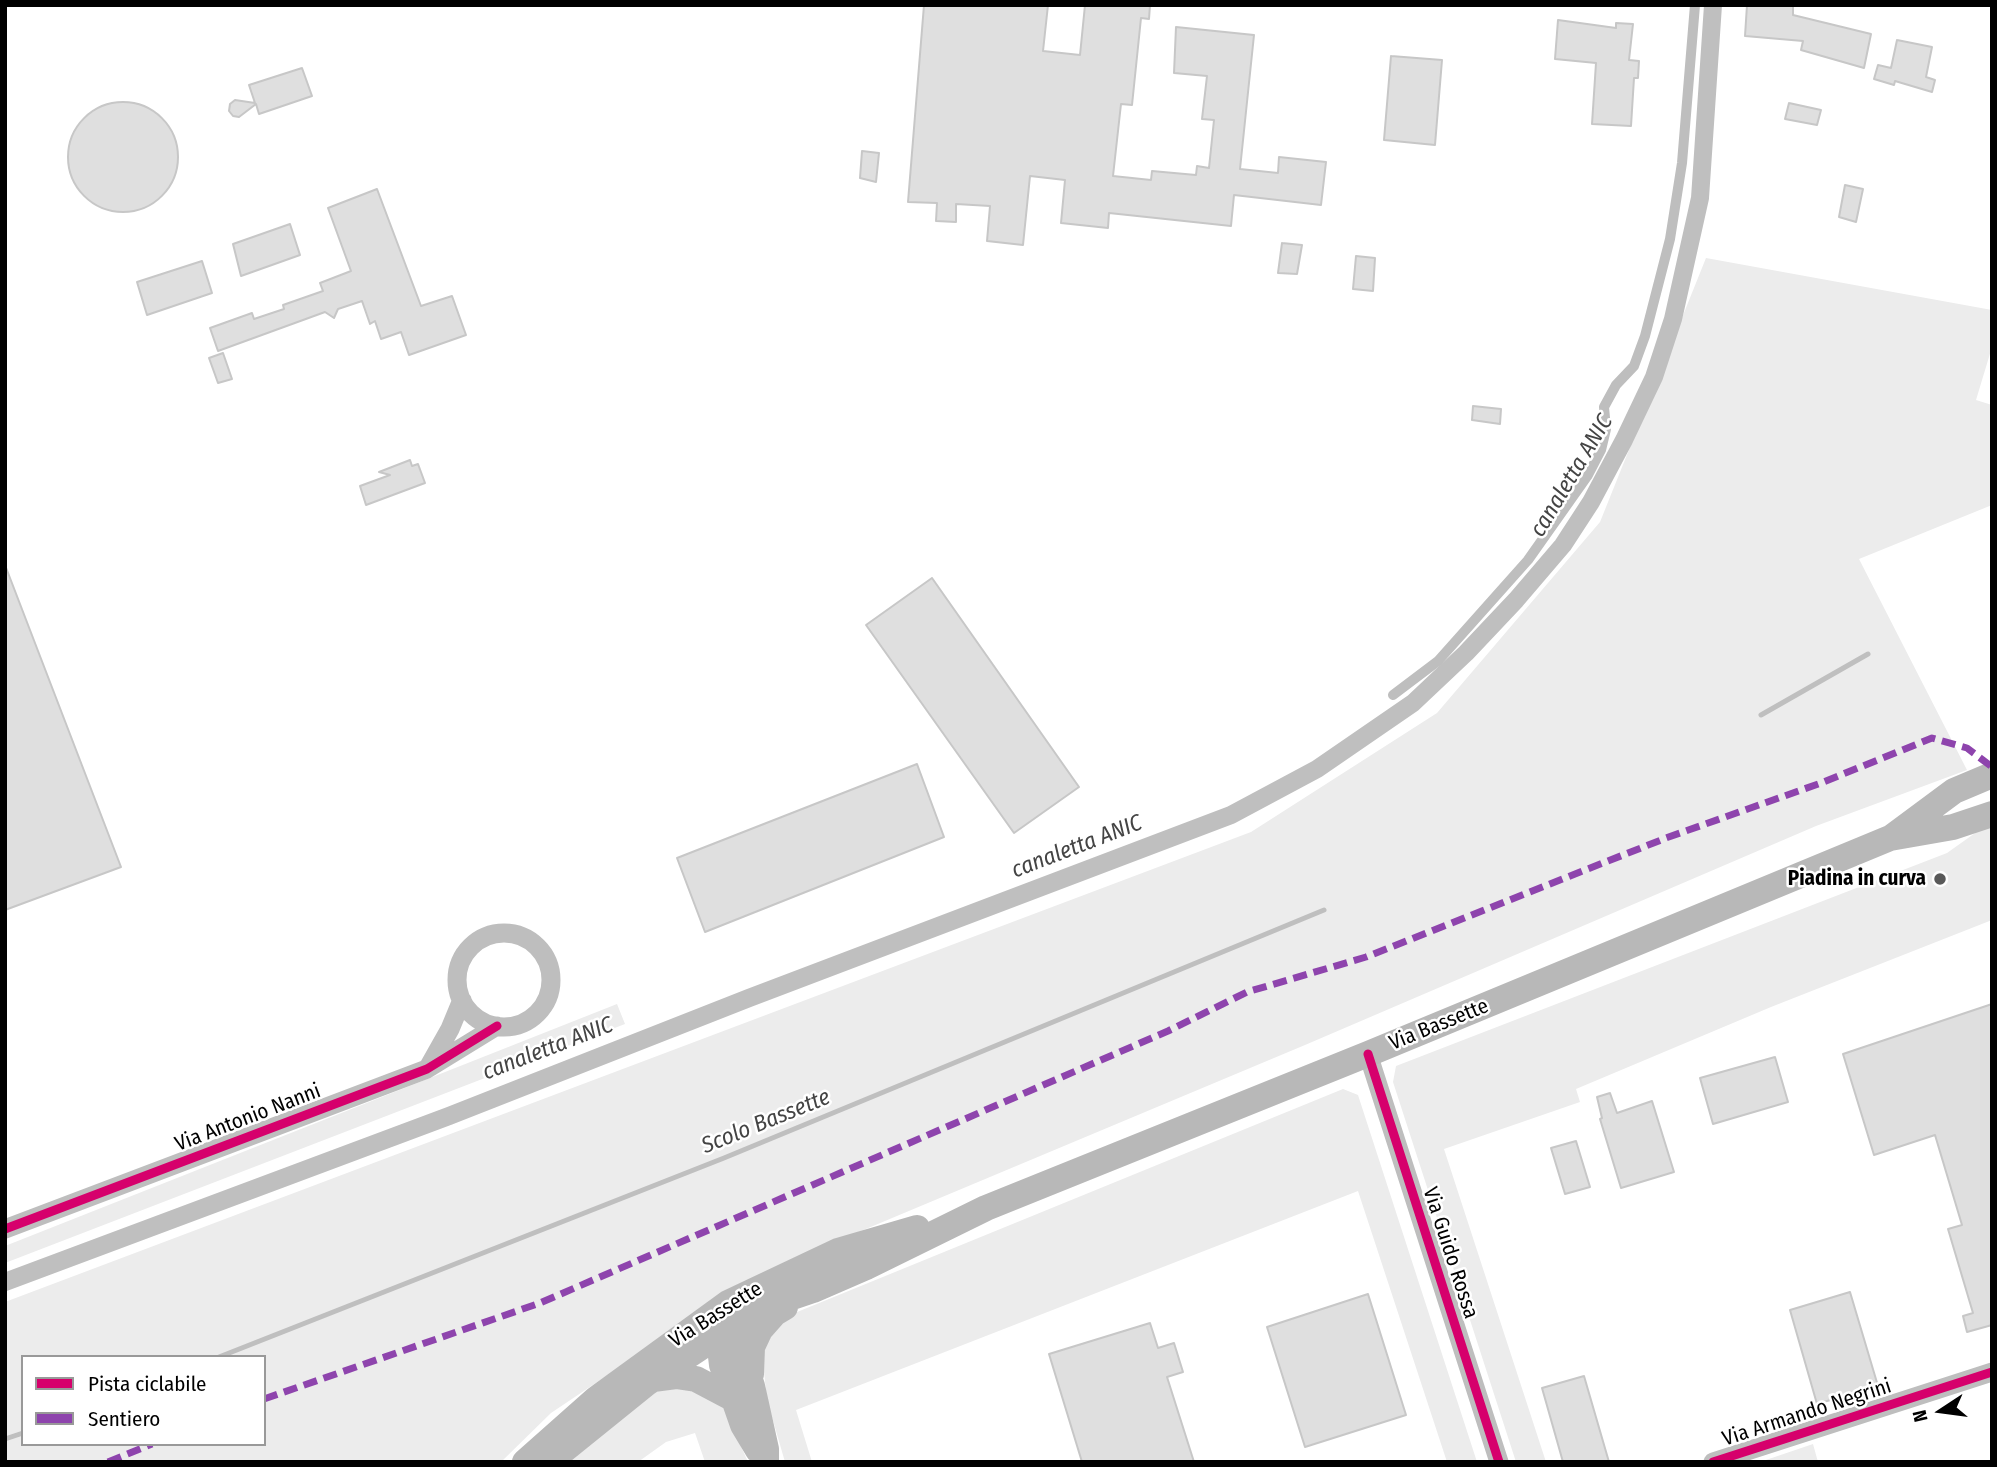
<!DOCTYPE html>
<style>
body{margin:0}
#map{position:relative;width:1997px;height:1467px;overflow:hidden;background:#fff;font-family:"Fira Sans Condensed",sans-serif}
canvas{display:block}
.frame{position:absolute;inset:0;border:7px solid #000;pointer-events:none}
.legend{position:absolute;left:21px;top:1355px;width:245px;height:91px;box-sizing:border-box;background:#fff;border:2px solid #999;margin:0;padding:9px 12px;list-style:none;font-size:21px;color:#000}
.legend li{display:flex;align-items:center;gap:14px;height:35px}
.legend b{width:35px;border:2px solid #999}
.north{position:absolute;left:1906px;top:1376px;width:70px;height:70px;-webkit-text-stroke:5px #fff;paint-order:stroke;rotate:257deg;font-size:19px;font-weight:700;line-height:28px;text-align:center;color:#000}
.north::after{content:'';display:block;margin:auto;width:24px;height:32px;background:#000;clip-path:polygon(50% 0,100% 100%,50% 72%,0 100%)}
</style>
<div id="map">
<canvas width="1997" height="1467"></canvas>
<div class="frame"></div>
<ul class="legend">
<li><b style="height:9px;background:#d6006c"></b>Pista ciclabile</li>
<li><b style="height:9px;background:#8e44ad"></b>Sentiero</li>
</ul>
<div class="north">N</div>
</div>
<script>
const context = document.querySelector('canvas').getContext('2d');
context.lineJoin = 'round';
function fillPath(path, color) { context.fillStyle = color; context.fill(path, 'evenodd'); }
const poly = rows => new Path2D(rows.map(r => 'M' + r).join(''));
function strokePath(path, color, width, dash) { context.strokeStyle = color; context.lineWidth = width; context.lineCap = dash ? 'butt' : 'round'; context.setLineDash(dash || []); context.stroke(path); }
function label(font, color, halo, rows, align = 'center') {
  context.font = font + ' "Fira Sans Condensed",sans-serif'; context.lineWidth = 5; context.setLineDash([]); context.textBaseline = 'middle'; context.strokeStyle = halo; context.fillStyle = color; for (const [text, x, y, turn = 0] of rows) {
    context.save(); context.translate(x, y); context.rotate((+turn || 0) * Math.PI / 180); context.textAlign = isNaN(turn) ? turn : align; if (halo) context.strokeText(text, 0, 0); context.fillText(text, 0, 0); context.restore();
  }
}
const green = poly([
 [1706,258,1992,310,1992,347,1976,400,1992,405,1992,505,1859,559,1967,770,1816,826,1305,1045,811,1252,733,1291,551,1413,501,1462,5,1462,5,1302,1251,832,1437,713,1600,522],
 [23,1357,264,1357,264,1444,23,1444],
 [1992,821,1992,920,1771,1007,1576,1089,1580,1102,1444,1149,1546,1462,1516,1462,1393,1082,1396,1066,1947,853],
 [617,1004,625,1024,5,1263,5,1246],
 [1343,1089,1358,1095,1477,1462,1447,1462,1358,1191,796,1410,812,1462,785,1462,767,1400,762,1354,780,1319],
 [661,1387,707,1391,723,1406,748,1462,705,1462,695,1433,666,1442,638,1462,561,1462],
 [1813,1444,1818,1462,1760,1462]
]);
const stream = poly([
 [1761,715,1868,654],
 [219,1357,724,1158,1324,910],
 [5,1439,23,1433]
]);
const canal = poly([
 [5,1282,449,1116,749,998,1231,815,1317,769,1413,703,1466,653,1516,600,1563,545,1591,502,1624,440,1654,377,1673,319,1700,198,1713,5]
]);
const building = poly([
 [924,5,1048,5,1043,51,1080,55,1085,5,1150,5,1149,19,1141,18,1132,105,1121,104,1113,176,1151,180,1152,171,1196,175,1197,166,1209,168,1214,120,1202,119,1207,76,1174,73,1176,27,1254,35,1240,169,1278,173,1279,157,1326,162,1321,205,1234,195,1231,226,1109,213,1108,228,1061,223,1065,180,1030,176,1023,245,987,241,990,206,956,204,956,222,936,221,937,203,908,202,924,5],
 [1747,5,1793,5,1793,15,1871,34,1864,68,1801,50,1803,41,1745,36,1747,5],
 [1558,20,1616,28,1616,23,1633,24,1629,60,1639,61,1638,78,1634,78,1631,126,1592,124,1596,63,1555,59,1558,20],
 [1897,40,1932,47,1926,77,1935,80,1932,92,1895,81,1894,85,1874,79,1878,65,1891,68,1897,40],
 [1391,56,1442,60,1435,145,1384,140,1391,56],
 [302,68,312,96,259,114,256,104,239,117,233,116,229,111,230,104,235,100,255,103,249,85,302,68],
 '68 157a55 55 0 1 1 110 0a55 55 0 1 1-110 0Z',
 [1789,103,1821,110,1817,125,1785,119,1789,103],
 [862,151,879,153,876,182,860,178,862,151],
 [1845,185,1863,189,1856,222,1839,217,1845,185],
 [377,189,421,306,452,296,466,335,409,355,401,332,381,339,375,321,370,324,362,301,338,309,334,318,325,312,218,351,210,328,252,313,254,319,284,309,283,305,323,291,320,283,351,271,328,208,377,189],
 [290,224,300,255,241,276,233,244,290,224],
 [1282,243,1302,245,1297,274,1278,273,1282,243],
 [1356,256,1375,258,1373,291,1353,289,1356,256],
 [202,261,212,293,147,315,137,282,202,261],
 [223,353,232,379,218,383,209,358,223,353],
 [1473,406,1501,409,1500,424,1472,420,1473,406],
 [410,460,412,466,418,464,425,483,366,505,360,486,390,475,379,472,410,460],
 [5,565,121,867,5,910,5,565],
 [932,578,1079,787,1014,833,866,625,932,578],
 [917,764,944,837,705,932,677,858,917,764],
 [1992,1004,1992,1325,1967,1332,1963,1316,1973,1313,1948,1229,1962,1225,1935,1135,1874,1155,1843,1054,1992,1004],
 [1775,1057,1788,1102,1713,1124,1700,1078,1775,1057],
 [1610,1093,1617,1113,1652,1101,1674,1172,1621,1188,1600,1119,1602,1118,1597,1097,1610,1093],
 [1576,1141,1590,1187,1565,1194,1551,1148,1576,1141],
 [1850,1292,1878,1386,1817,1404,1790,1310,1850,1292],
 [1368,1294,1406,1415,1305,1447,1267,1327,1368,1294],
 [1150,1323,1158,1348,1174,1343,1183,1372,1167,1377,1194,1462,1082,1462,1049,1354,1150,1323],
 [1584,1376,1609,1462,1563,1462,1542,1388,1584,1376]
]);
const service = poly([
 [1393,695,1438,661,1528,560,1588,475,1601,450,1606,429,1604,407,1616,385,1634,366,1645,336,1670,239,1682,163,1695,5]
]);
const minor = poly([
 '457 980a47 47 0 1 1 94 0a47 47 0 1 1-94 0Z',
 [1368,1054,1499,1462],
 [428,1068,450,1029,462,1000],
 [5,1229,427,1069,497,1026],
 [1713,1462,1992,1372]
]);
const secondary = poly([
 [1892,837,1954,791,1992,775],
 [726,1320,719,1339,722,1365,743,1425,758,1450],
 [714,1325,733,1330,752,1386,766,1449,766,1462],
 [751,1374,752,1347,760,1330,775,1313,785,1307],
 [653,1379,676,1376,696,1379,732,1398],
 [525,1462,596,1399,728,1303,838,1251,917,1228],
 [549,1462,647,1383,760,1308,813,1290,866,1267,986,1208,1368,1054,1890,838,1953,827,1992,814]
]);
const quiet = poly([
 [264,1399,540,1303,1168,1031,1247,992,1366,957,1666,838,1821,783,1932,738,1967,748,1992,767],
 [108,1462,152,1444]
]);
const cycleway = poly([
 [1368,1054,1499,1462],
 [5,1229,427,1069,497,1026],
 [1713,1462,1992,1372]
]);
const markers = [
 [1940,879,7,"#595959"]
];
const poiNames = [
 ["Piadina in curva",1926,879]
];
const streetNames = [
 ["Via Bassette",1439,1025,-22],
 ["Via Antonio Nanni",248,1118,-21],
 ["Via Guido Rossa",1450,1253,72],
 ["Via Bassette",716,1315,-32],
 ["Via Armando Negrini",1807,1413,-18]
];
const waterNames = [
 ["canaletta ANIC",1572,476,-59],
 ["canaletta ANIC",1077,847,-21],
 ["canaletta ANIC",548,1049,-21],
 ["Scolo Bassette",766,1122,-22]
];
fillPath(green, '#ececec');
strokePath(stream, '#bfbfbf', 5);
strokePath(canal, '#bfbfbf', 18);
fillPath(building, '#dfdfdf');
strokePath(building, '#c7c7c7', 2);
strokePath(service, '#bebebe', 10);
strokePath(minor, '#bebebe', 19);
strokePath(secondary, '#b8b8b8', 26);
strokePath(quiet, '#8e44ad', 7, [14, 7]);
strokePath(cycleway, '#d6006c', 9);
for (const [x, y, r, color] of markers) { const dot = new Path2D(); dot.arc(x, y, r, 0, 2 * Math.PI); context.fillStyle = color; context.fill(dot); strokePath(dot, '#fff', 2.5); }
label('bold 21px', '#000', '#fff', poiNames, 'right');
label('21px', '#000', '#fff', streetNames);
label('italic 23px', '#444', '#fff', waterNames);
</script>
